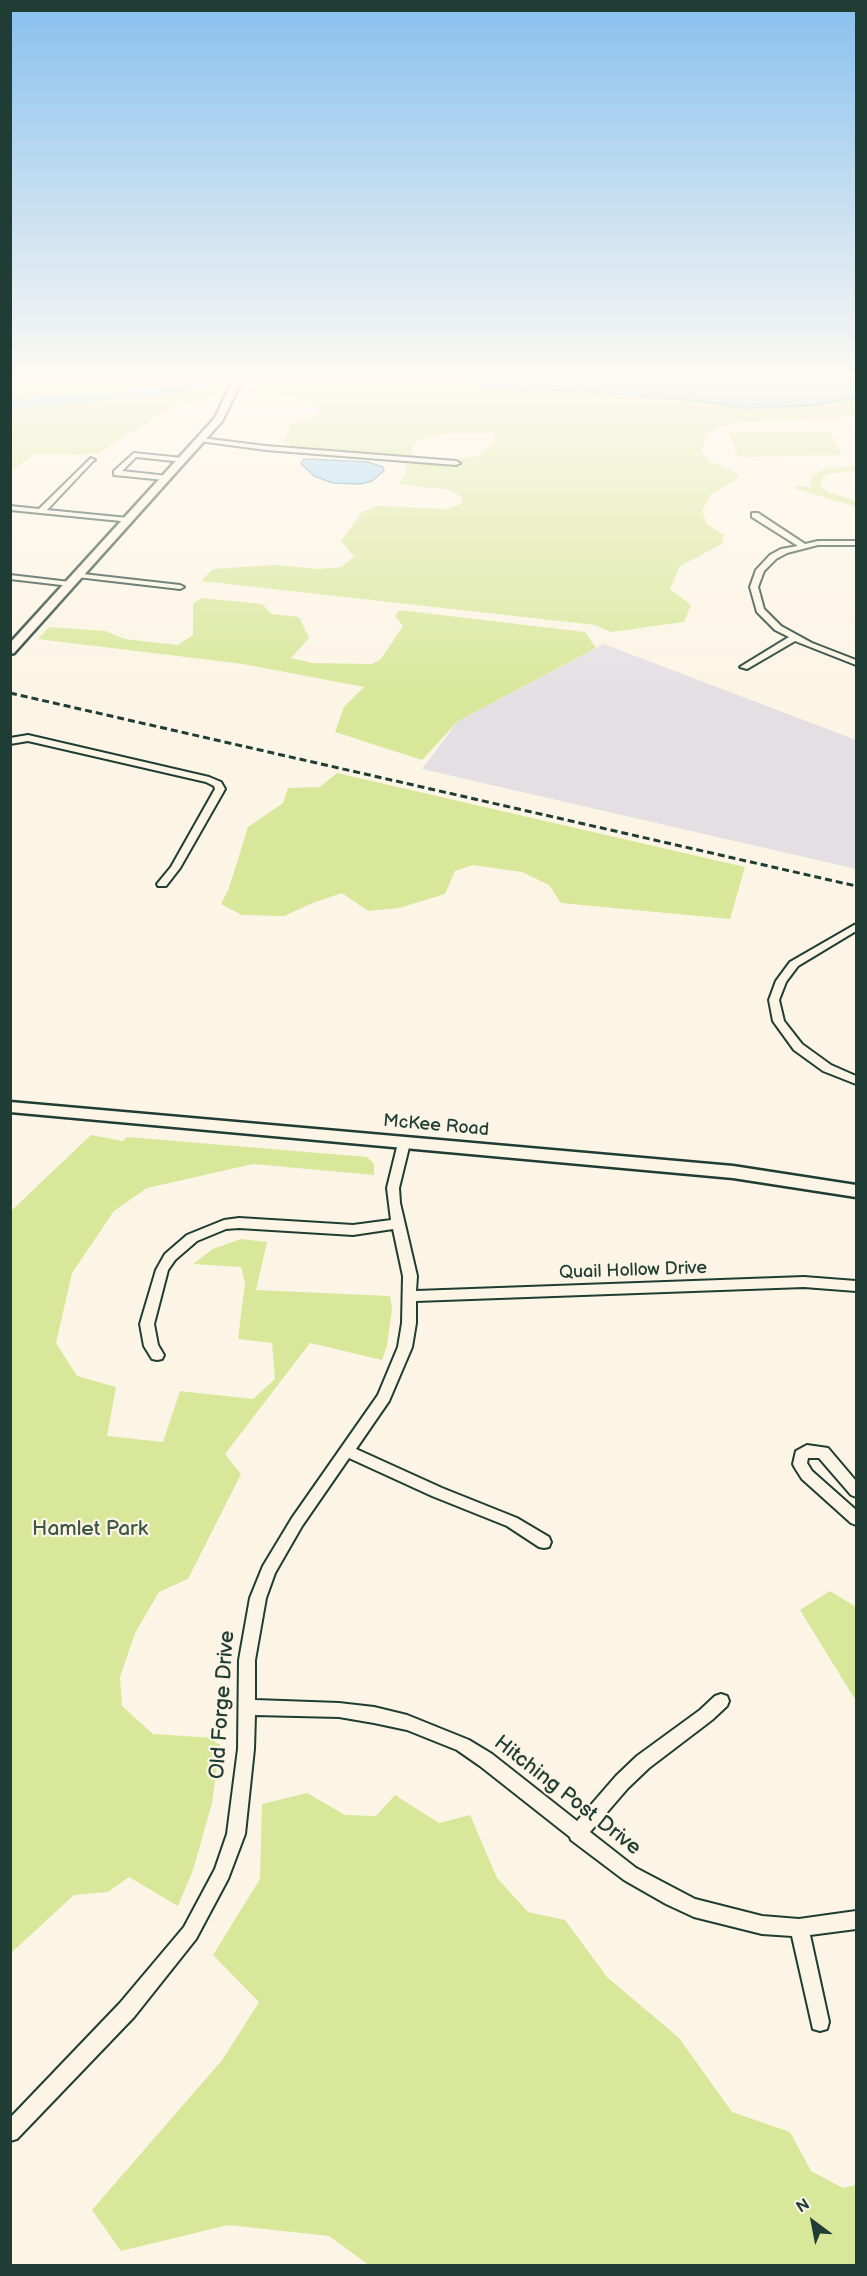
<!DOCTYPE html>
<style>
body{margin:0}
#map{position:relative;width:867px;height:2276px;overflow:hidden;background:#fcf5e5;font-family:"Balsamiq Sans",sans-serif}
canvas{display:block}
.frame{position:absolute;inset:0;border:12px solid #1f3d34;pointer-events:none}
.north{position:absolute;left:783px;top:2192px;width:60px;height:60px;-webkit-text-stroke:4px #fcf5e5;paint-order:stroke;rotate:328deg;font-size:16px;font-weight:700;line-height:24px;text-align:center;color:#1f3d34}
.north::after{content:'';display:block;margin:auto;width:21px;height:27px;background:#1f3d34;clip-path:polygon(50% 0,100% 100%,50% 72%,0 100%)}
</style>
<div id="map">
<canvas width="867" height="2276"></canvas>
<div class="frame"></div>
<div class="north">N</div>
</div>
<script>
const context = document.querySelector('canvas').getContext('2d');
context.lineJoin = 'round';
function fillPath(path, color) { context.fillStyle = color; context.fill(path, 'evenodd'); }
const poly = rows => new Path2D(rows.map(r => 'M' + r).join(''));
function strokePath(path, color, width, dash) { context.strokeStyle = color; context.lineWidth = width; context.lineCap = dash ? 'butt' : 'round'; context.setLineDash(dash || []); context.stroke(path); }
function label(font, color, halo, rows, align = 'center') {
  context.font = font + ' "Balsamiq Sans",sans-serif'; context.lineWidth = 4.5; context.setLineDash([]); context.textBaseline = 'middle'; context.strokeStyle = halo; context.fillStyle = color; for (const [text, x, y, turn = 0] of rows) {
    context.save(); context.translate(x, y); context.rotate((+turn || 0) * Math.PI / 180); context.textAlign = isNaN(turn) ? turn : align; if (halo) context.strokeText(text, 0, 0); context.fillText(text, 0, 0); context.restore();
  }
}
const built = poly([
 [604,644,856,740,856,869,422,769,458,721]
]);
const green = poly([
 [11,382,222,382,216,398,176,405,99,453,82,455,36,454,11,471],
 [255,382,448,382,506,389,582,391,708,402,744,408,813,405,856,398,856,416,737,423,719,427,707,435,701,451,711,462,740,474,734,481,711,495,702,511,707,524,724,535,722,544,680,566,670,589,691,605,684,622,611,632,595,625,201,581,213,569,275,565,319,569,341,567,354,557,341,541,362,512,377,506,446,509,461,504,462,497,449,490,399,484,407,472,404,462,377,453,292,446,283,442,291,424,306,421,319,412,319,405,286,397,254,395,249,392],
 [448,433,493,433,495,441,479,456,426,463,410,453,417,440],
 [830,431,842,455,738,457,729,432],
 [840,467,856,467,856,471,827,474,820,481,821,486,829,492,856,501,856,507,793,488,798,485,811,488,810,480,814,474,825,469],
 [201,598,262,604,272,614,299,617,309,638,291,658,312,663,372,664,381,659,403,626,395,616,399,610,585,632,596,648,458,721,422,760,335,732,344,707,364,687,243,664,38,639,49,627,105,631,125,639,178,645,193,635,193,604],
 [337,773,745,867,730,919,561,903,549,885,522,872,473,865,455,871,445,894,399,908,368,911,342,893,315,902,284,916,242,915,221,904,229,888,248,827,283,803,288,788,320,787],
 [91,1135,123,1141,127,1137,367,1157,374,1164,374,1175,253,1164,147,1188,114,1211,72,1273,56,1343,77,1376,116,1387,107,1436,163,1442,180,1391,253,1399,275,1379,272,1343,238,1339,245,1283,241,1267,193,1264,213,1249,241,1239,267,1242,256,1290,390,1296,392,1309,387,1346,382,1360,310,1343,225,1454,241,1474,188,1579,159,1592,135,1633,120,1677,122,1706,153,1734,215,1738,215,1743,220,1744,212,1803,193,1870,178,1906,129,1877,108,1892,74,1895,11,1953,11,1211],
 [830,1591,856,1607,856,1701,800,1610],
 [307,1793,345,1815,376,1816,395,1795,439,1823,470,1815,497,1878,528,1912,565,1920,607,1977,679,2038,732,2112,790,2132,811,2171,843,2188,856,2185,856,2265,369,2265,329,2236,228,2225,121,2251,92,2210,223,2059,259,2002,213,1955,260,1879,262,1804]
]);
const water = poly([
 [448,382,856,382,856,398,813,405,744,408,708,402,582,391,506,389,448,382],
 [308,459,368,462,383,467,384,471,372,481,360,484,333,483,314,476,301,464,303,460,308,459]
]);
const river = poly([
 [191,382,210,382,182,394,10,408,10,400,180,386,191,382]
]);
const street = poly([
 [201,438,266,446,456,461,460,463,456,465,266,450,199,441,199,439,201,438],
 [134,453,183,458,187,460,183,462,136,457,122,471,168,476,168,480,165,480,114,475,114,471,134,453],
 [91,458,95,460,93,461,47,510,128,518,132,520,131,522,10,510,10,506,39,509,91,458],
 [752,513,758,513,805,544,818,541,856,541,856,545,818,545,787,553,776,559,764,571,758,587,764,609,781,626,812,643,856,660,856,665,795,641,747,669,740,667,789,637,775,630,757,612,750,587,756,570,770,555,781,549,798,546,752,517,752,513],
 [74,573,180,585,184,587,180,589,77,577,73,575,74,573],
 [10,575,70,582,74,584,70,586,10,579,10,575],
 [28,735,209,777,221,782,225,789,180,868,166,886,158,886,157,884,171,867,215,789,214,786,206,782,28,741,10,744,10,738,28,735],
 [856,924,856,931,798,966,786,982,779,1000,784,1021,802,1044,831,1065,856,1076,856,1084,823,1071,794,1050,773,1021,769,1000,776,981,790,962,856,924],
 [404,1139,410,1143,399,1188,400,1203,417,1276,416,1291,804,1277,856,1281,856,1291,804,1287,416,1301,416,1323,412,1347,389,1401,356,1449,442,1488,517,1518,549,1537,551,1542,549,1547,544,1548,539,1547,507,1526,432,1496,349,1458,302,1526,275,1573,266,1598,255,1660,255,1700,339,1703,374,1707,407,1715,469,1740,492,1754,577,1821,616,1776,637,1756,700,1710,715,1696,721,1694,727,1696,729,1701,727,1706,712,1720,649,1768,628,1788,590,1832,636,1868,695,1899,762,1916,799,1919,856,1911,856,1929,810,1935,829,2022,827,2029,820,2031,813,2029,792,1936,762,1934,694,1917,666,1904,624,1880,571,1840,570,1837,480,1766,457,1750,407,1730,374,1723,339,1717,255,1715,254,1749,245,1834,228,1879,196,1939,134,2017,17,2139,10,2141,10,2118,120,2003,184,1927,215,1869,227,1834,238,1749,239,1660,250,1598,263,1566,292,1518,378,1395,398,1347,402,1323,403,1276,393,1229,353,1235,239,1228,226,1229,197,1241,175,1260,168,1270,154,1324,158,1345,164,1355,162,1359,157,1360,152,1359,144,1346,140,1324,156,1270,165,1254,187,1235,224,1220,239,1218,353,1225,391,1220,387,1188,398,1143,404,1139],
 [807,1445,828,1448,856,1481,856,1497,851,1495,819,1458,808,1458,807,1463,812,1471,856,1510,856,1525,851,1523,802,1479,795,1468,793,1464,796,1451,807,1445]
]);
const secondary = poly([
 [232,382,241,382,222,421,14,653,10,654,10,643,215,418,232,382],
 [10,1102,733,1166,856,1185,856,1197,733,1178,10,1112,10,1102]
]);
const rail = poly([
 [10,693,856,886]
]);
const streetNames = [
 ["McKee Road",436,1126,5],
 ["Quail Hollow Drive",633,1271,-2]
];
const nearParknames = [
 ["Hamlet Park",90,1530]
];
const nearStreetnames = [
 ["Old Forge Drive",223,1705,-86],
 ["Hitching Post Drive",567,1796,38]
];
fillPath(built, '#e4dfe3');
fillPath(green, '#d8e79a');
fillPath(water, '#97d3f7');
strokePath(water, '#6797a9', 1.5);
fillPath(river, '#97d3f7');
strokePath(street, '#1f3d34', 4);
strokePath(secondary, '#1f3d34', 5);
fillPath(street, '#fcf5e5');
fillPath(secondary, '#fcf5e5');
strokePath(rail, '#1f3d34', 3, [7, 4]);
const sky = context.createLinearGradient(0, 0, 0, 701);
sky.addColorStop(0, '#87c0ee');
sky.addColorStop(0.54, '#fefaf3');
sky.addColorStop(1, '#fefaf300');
context.fillStyle = sky;
context.fillRect(0, 0, 867, 701);
label('18px', '#1f3d34', '#fcf5e5', streetNames);
label('21px', '#3b5643', '#fcf5e5', nearParknames);
label('21px', '#1f3d34', '#fcf5e5', nearStreetnames);
</script>
